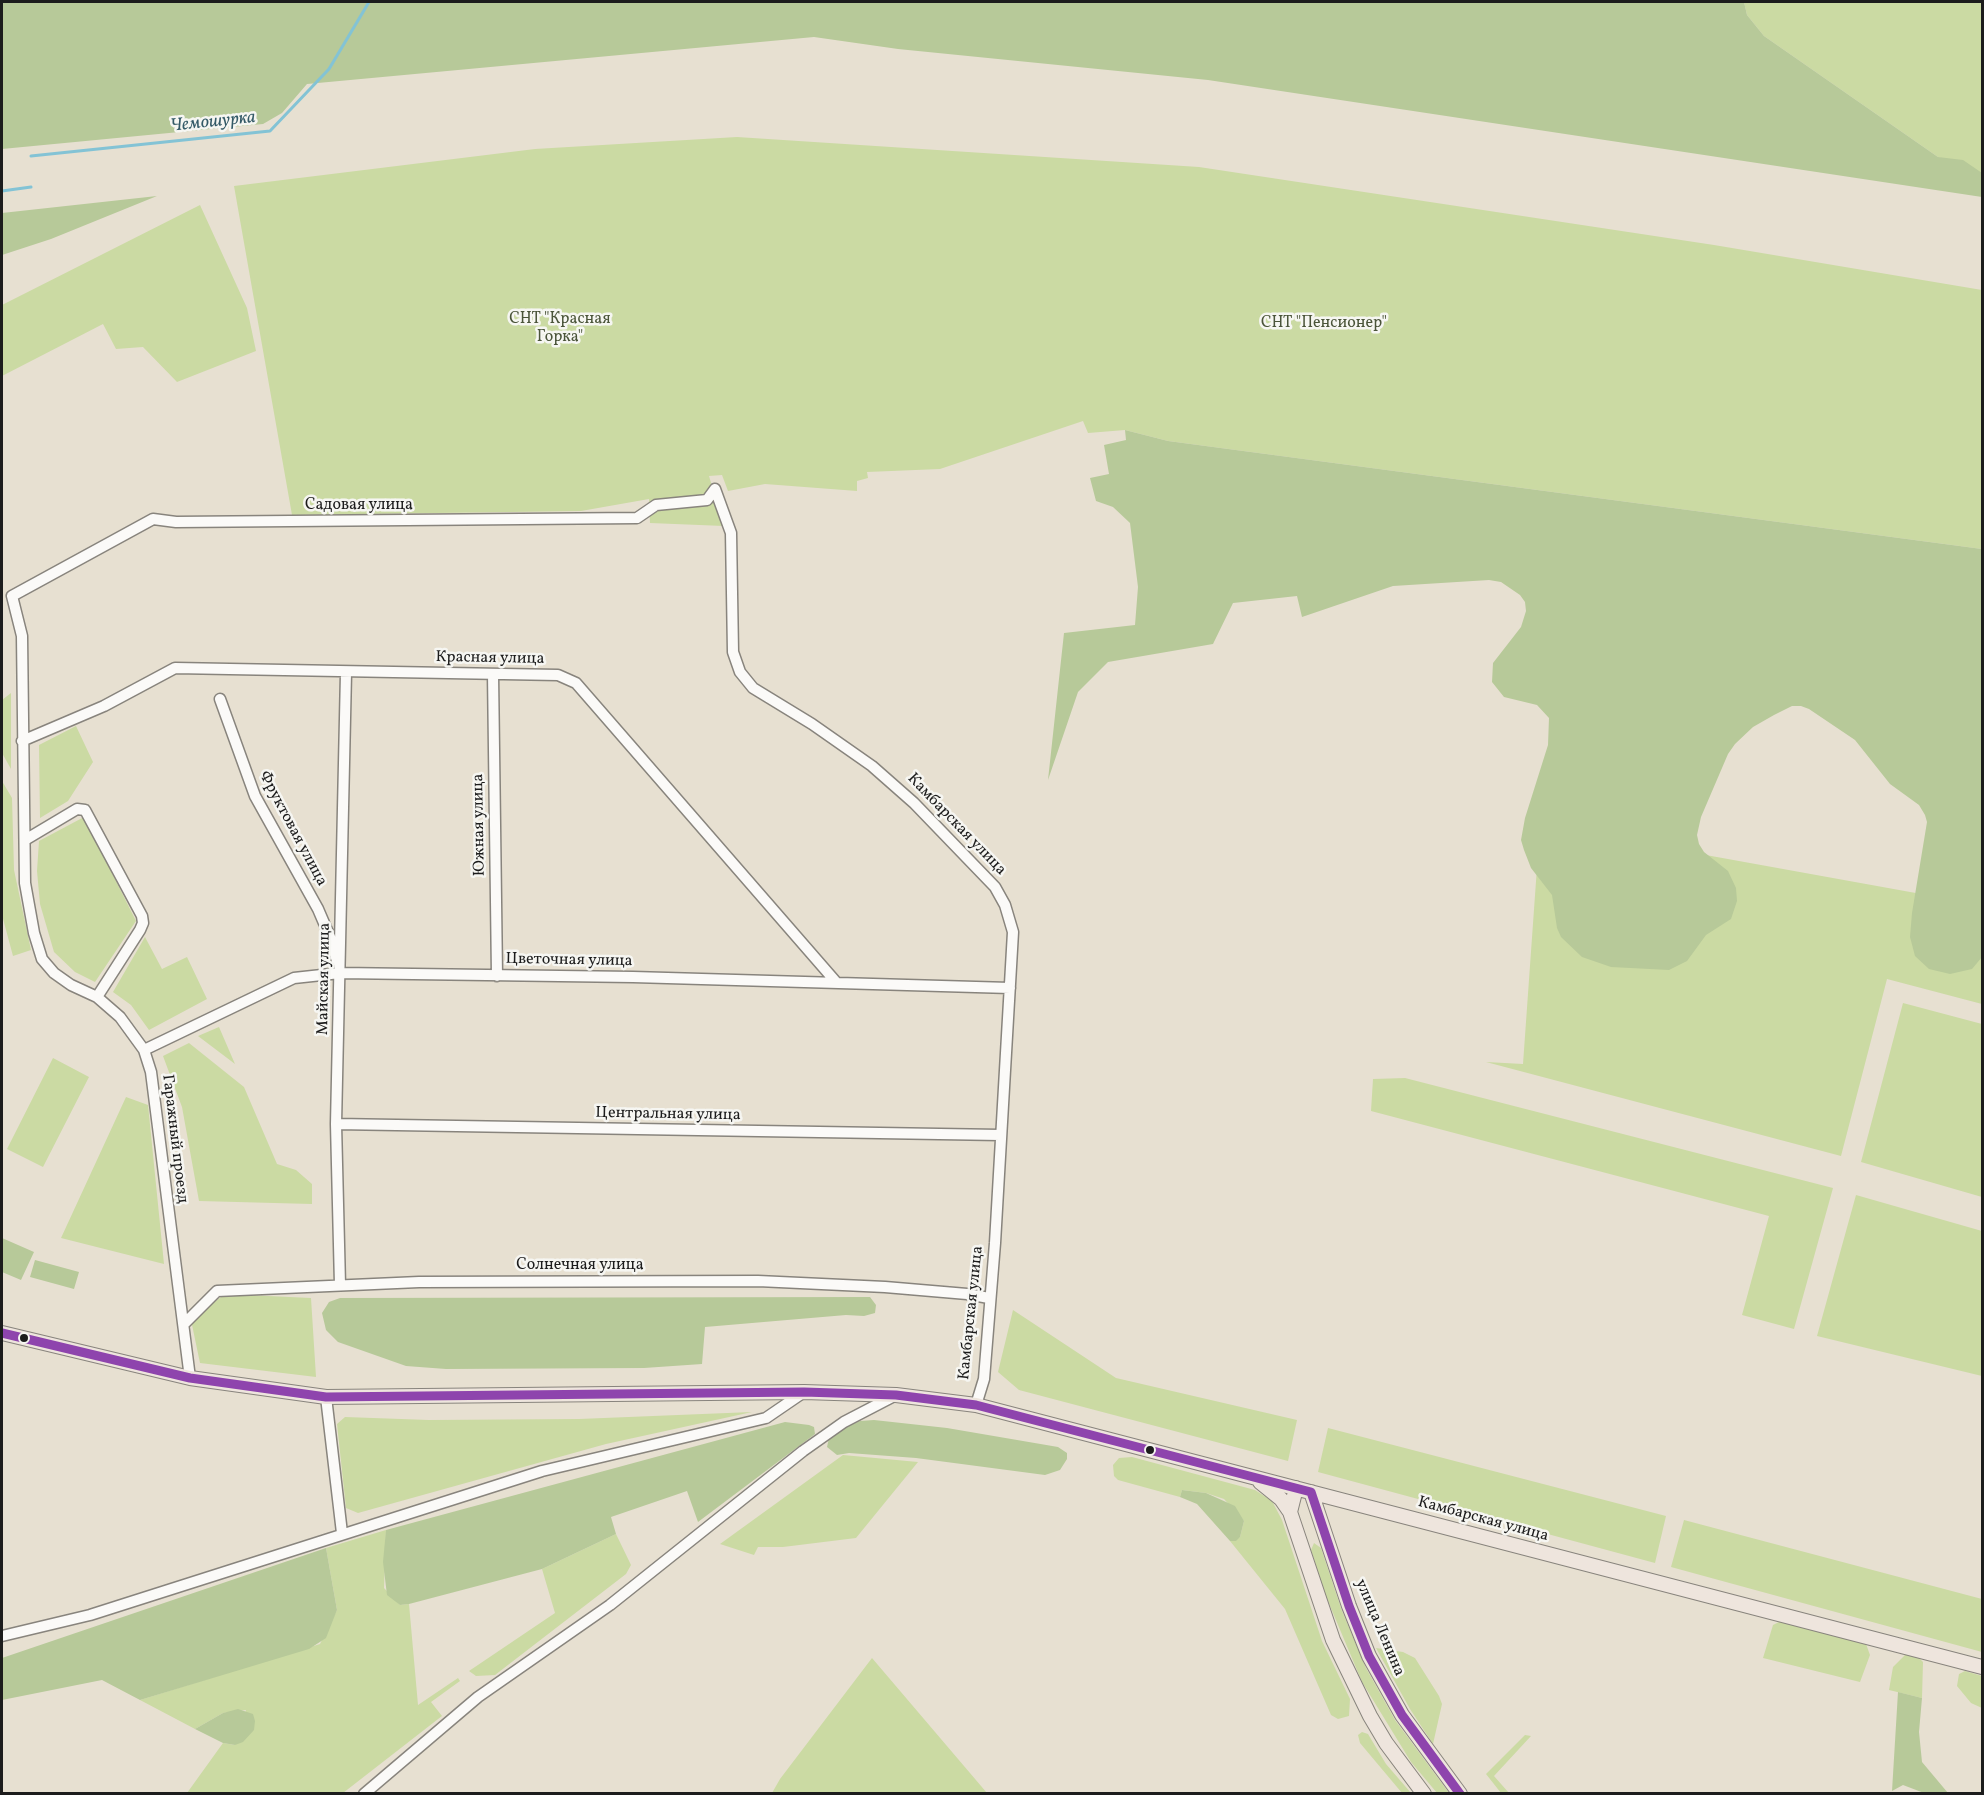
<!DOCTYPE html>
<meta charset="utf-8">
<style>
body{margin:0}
#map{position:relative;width:1984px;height:1795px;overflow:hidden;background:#e7e0d1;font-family:Vollkorn,serif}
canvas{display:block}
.frame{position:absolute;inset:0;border:3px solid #1c1c1c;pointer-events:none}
</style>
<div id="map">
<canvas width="1984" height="1795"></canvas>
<div class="frame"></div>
</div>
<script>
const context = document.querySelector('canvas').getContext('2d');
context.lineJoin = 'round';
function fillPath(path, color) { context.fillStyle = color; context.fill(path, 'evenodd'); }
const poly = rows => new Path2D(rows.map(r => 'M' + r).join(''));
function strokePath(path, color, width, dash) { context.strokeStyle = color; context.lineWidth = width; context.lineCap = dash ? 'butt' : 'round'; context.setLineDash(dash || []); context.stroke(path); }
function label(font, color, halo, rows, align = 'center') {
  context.font = font + ' Vollkorn,serif'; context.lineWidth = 5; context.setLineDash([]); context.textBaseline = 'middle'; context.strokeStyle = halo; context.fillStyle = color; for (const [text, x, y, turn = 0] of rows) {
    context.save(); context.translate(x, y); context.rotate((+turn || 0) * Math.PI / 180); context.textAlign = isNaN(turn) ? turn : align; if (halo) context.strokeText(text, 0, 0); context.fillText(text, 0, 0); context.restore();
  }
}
const green = poly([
 [1744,2,1982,2,1982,174,1938,157,1764,36,1747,15],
 [737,137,1199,167,1714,245,1982,290,1982,549,1168,441,1125,430,1088,433,1083,421,940,469,867,472,868,478,857,481,857,491,765,484,728,491,722,475,709,476,724,526,650,523,649,499,581,511,292,515,234,186,535,149],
 [200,205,247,308,256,351,177,382,143,347,116,349,103,324,2,376,2,305],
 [11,693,11,769,2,753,2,700],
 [76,726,93,762,68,801,40,818,39,745],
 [2,781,12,798,14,870,31,950,13,956,2,915],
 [84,817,136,921,95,982,75,972,54,952,40,904,37,871,39,841],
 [1540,825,1982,905,1982,1004,1887,979,1841,1156,1486,1062,1523,1064],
 [145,937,162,969,187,957,207,999,149,1030,131,1005,113,992],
 [1903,1003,1982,1024,1982,1197,1861,1162],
 [219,1027,235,1064,198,1036],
 [189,1043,244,1087,277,1164,296,1170,312,1184,312,1204,199,1201,182,1107,163,1056],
 [53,1058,89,1077,43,1167,7,1149],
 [1405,1078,1833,1188,1794,1329,1742,1315,1769,1216,1371,1111,1373,1079],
 [126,1097,148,1105,164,1264,61,1238],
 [1856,1195,1982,1231,1982,1376,1817,1336],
 [225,1294,311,1298,316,1377,200,1363,191,1320],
 [1013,1310,1116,1378,1297,1420,1288,1461,1019,1390,998,1372],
 [752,1412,606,1444,358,1513,346,1508,337,1424,345,1417,429,1420,579,1419],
 [1328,1428,1666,1516,1655,1563,1318,1472],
 [843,1455,918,1462,856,1538,783,1547,758,1547,754,1555,720,1544],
 [1132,1457,1255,1490,1272,1501,1282,1520,1322,1641,1350,1699,1349,1716,1338,1719,1331,1715,1285,1609,1230,1541,1240,1537,1244,1521,1224,1499,1206,1493,1182,1490,1180,1497,1118,1480,1114,1476,1113,1465,1119,1458],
 [1684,1520,1982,1599,1982,1652,1671,1567],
 [386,1530,384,1588,400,1605,409,1604,418,1705,458,1678,460,1681,431,1702,442,1716,343,1793,187,1793,223,1743,235,1745,246,1710,223,1713,195,1729,140,1700,320,1644,337,1610,326,1548],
 [616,1534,631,1565,626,1574,495,1675,476,1676,469,1671,555,1613,542,1569],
 [1314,1543,1321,1548,1342,1611,1366,1668,1395,1720,1449,1793,1437,1793,1411,1762,1362,1682,1325,1594,1311,1550],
 [1781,1621,1866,1644,1870,1655,1860,1682,1763,1658,1773,1625],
 [1376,1648,1403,1652,1415,1658,1439,1696,1442,1704,1433,1744,1410,1709],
 [1906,1654,1919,1658,1923,1662,1922,1698,1889,1690,1893,1667],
 [872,1658,987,1793,772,1793,780,1779],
 [1965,1671,1982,1676,1982,1708,1971,1703,1957,1686,1959,1674],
 [1362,1732,1368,1734,1386,1764,1411,1793,1402,1793,1360,1743,1358,1735],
 [1525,1735,1531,1736,1494,1776,1509,1793,1501,1793,1486,1774]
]);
const forest = poly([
 [2,2,1744,2,1747,15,1764,36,1938,157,1963,160,1982,173,1982,197,1208,80,898,49,814,37,307,84,282,113,263,124,2,149],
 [157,196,51,239,2,255,2,213],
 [1125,430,1168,441,1982,549,1982,957,1972,969,1950,974,1929,969,1915,956,1910,937,1912,913,1927,822,1925,815,1919,805,1890,784,1855,740,1809,709,1801,706,1792,706,1774,715,1753,727,1735,744,1728,754,1701,817,1697,835,1699,844,1704,852,1728,871,1736,888,1737,901,1731,919,1706,935,1687,961,1669,970,1611,967,1582,957,1561,937,1557,928,1552,895,1531,868,1524,850,1521,840,1525,818,1548,745,1549,718,1537,705,1504,697,1492,682,1493,663,1521,627,1526,611,1525,602,1520,595,1501,582,1489,580,1393,586,1302,617,1297,596,1233,603,1213,644,1108,662,1078,692,1048,780,1064,633,1135,625,1138,587,1130,523,1113,507,1096,501,1090,478,1109,474,1104,445,1126,440],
 [2,1238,34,1252,21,1280,2,1272],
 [35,1260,79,1272,74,1289,30,1277],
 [870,1297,876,1305,875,1313,864,1316,846,1315,705,1327,702,1364,644,1368,446,1369,406,1366,338,1342,326,1330,322,1313,329,1302,340,1298],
 [874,1420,947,1428,1058,1447,1067,1453,1067,1459,1060,1470,1045,1475,916,1458,849,1453,837,1455,827,1447,829,1438,837,1431,860,1421],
 [785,1422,809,1425,814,1427,815,1434,698,1522,687,1491,611,1517,616,1534,542,1569,409,1604,400,1605,387,1595,383,1562,386,1530],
 [1182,1490,1206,1493,1235,1506,1244,1521,1240,1537,1236,1541,1230,1541,1197,1504,1180,1497],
 [326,1548,337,1610,326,1638,309,1649,140,1700,102,1680,2,1700,2,1658],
 [1898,1692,1922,1698,1919,1732,1922,1762,1948,1793,1924,1793,1903,1785,1892,1791],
 [238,1709,253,1714,255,1721,254,1730,243,1742,235,1745,223,1743,195,1729,223,1713]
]);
const stream = poly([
 [31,156,270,131,329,69,369,2],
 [2,191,31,187]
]);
const minor = poly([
 [715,489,731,533,733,652,740,672,753,688,812,724,872,766,914,803,995,887,1005,905,1013,932,995,1243,984,1379,976,1405],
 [493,674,497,976],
 [220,699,255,796,318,909,330,937,337,961],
 [22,741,104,706,175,668,558,675,576,683,836,982],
 [25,840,77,809,85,810,142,916,143,923,140,930,97,997],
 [144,1050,294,978,340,973,633,977,1010,988],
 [336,1124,1000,1135],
 [340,1285,336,1124,346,673],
 [184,1324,217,1291,419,1282,758,1281,885,1287,967,1294,989,1298],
 [190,1378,151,1072,144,1050,120,1017,97,997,71,985,54,973,42,959,34,933,25,883,22,636,12,596,153,519,176,522,637,518,656,505,707,500,715,489],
 [326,1397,342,1533],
 [2,1636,90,1615,542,1471,766,1418,804,1392],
 [364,1794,478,1697,610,1605,803,1451,844,1422,896,1395]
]);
const major = poly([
 [2,1333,190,1378,326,1397,804,1392,896,1395,976,1405,1982,1667],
 [1260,1482,1281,1499,1290,1512],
 [1296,1488,1290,1512,1333,1640,1370,1716,1386,1743,1424,1794],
 [1311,1492,1349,1606,1369,1656,1402,1715,1460,1794]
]);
const bus1 = poly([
 [2,1333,190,1378,326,1397,804,1392,896,1395,976,1405,1311,1492,1349,1606,1369,1656,1402,1715,1460,1794]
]);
const markers = [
 [24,1338,5,"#1c1c1c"],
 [1150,1450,5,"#1c1c1c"]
];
const parkNames = [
 ["СНТ \"Красная",560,320],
 ["Горка\"",560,338],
 ["СНТ \"Пенсионер\"",1324,324]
];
const streetNames = [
 ["Садовая улица",359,506],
 ["Красная улица",490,659,1],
 ["Южная улица",480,825,-91],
 ["Камбарская улица",956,825,46],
 ["Фруктовая улица",292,829,62],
 ["Цветочная улица",569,961,1],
 ["Майская улица",325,979,-89],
 ["Центральная улица",668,1115,1],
 ["Гаражный проезд",174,1139,83],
 ["Солнечная улица",580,1266],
 ["Камбарская улица",972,1313,-84],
 ["Камбарская улица",1483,1520,15],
 ["улица Ленина",1379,1628,67]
];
const waterNames = [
 ["Чемошурка",213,123,-6]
];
fillPath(green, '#cbdaa3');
fillPath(forest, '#b7c999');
strokePath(stream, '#83c3d5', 3);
strokePath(minor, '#88847d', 13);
strokePath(major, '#88847d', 16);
strokePath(minor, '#fbfaf8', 10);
strokePath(major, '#eee5dd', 14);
strokePath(bus1, '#8e44ad', 9);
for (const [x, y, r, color] of markers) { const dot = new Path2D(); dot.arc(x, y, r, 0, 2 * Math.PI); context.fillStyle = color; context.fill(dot); strokePath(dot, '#f6f6f2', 2); }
label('16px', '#4a5439', '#f6f6f2', parkNames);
label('16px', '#1c1c1c', '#f6f6f2', streetNames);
label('italic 18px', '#345a67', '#f6f6f2', waterNames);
</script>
